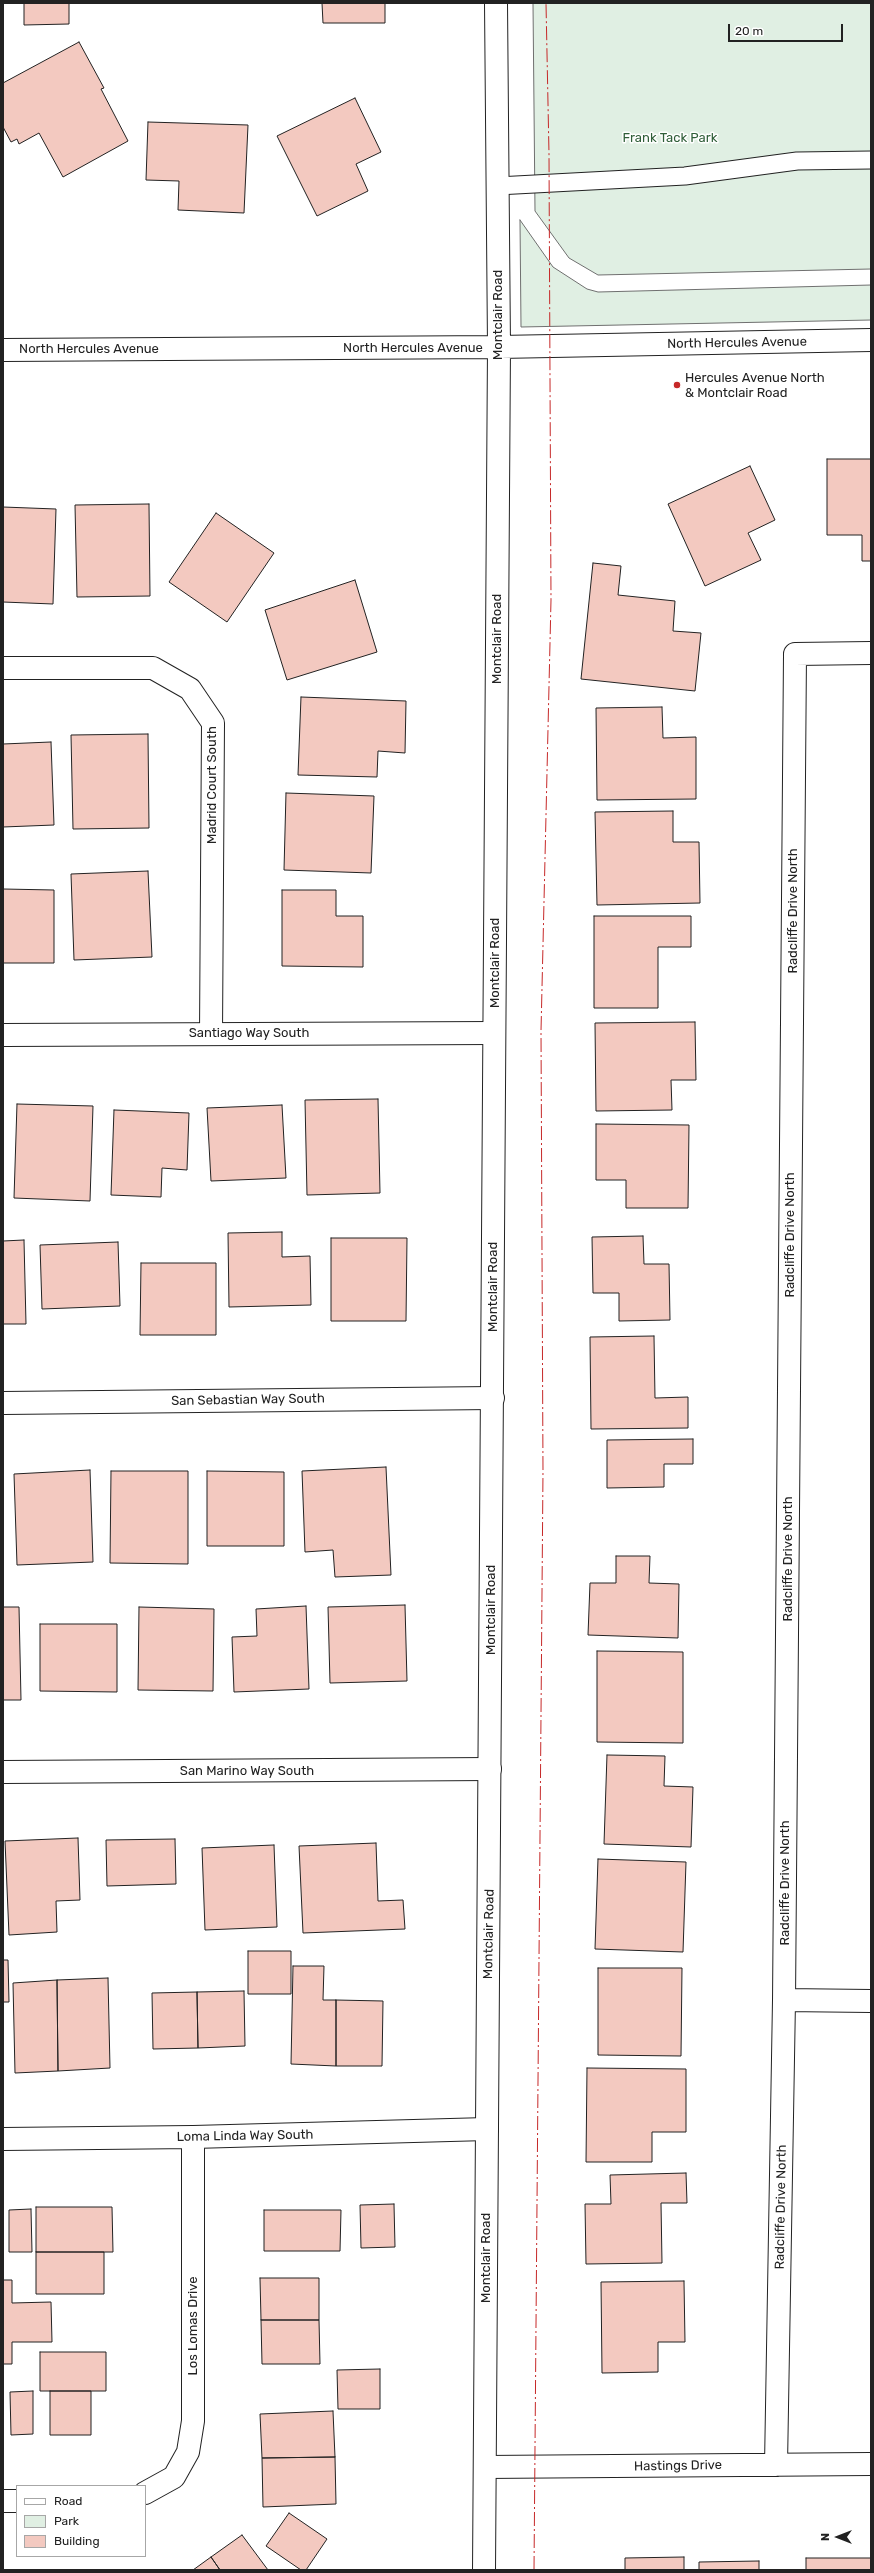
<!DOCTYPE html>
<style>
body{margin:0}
#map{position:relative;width:874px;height:2573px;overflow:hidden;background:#fff;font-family:Rubik,sans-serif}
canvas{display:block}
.frame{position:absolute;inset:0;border:4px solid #222;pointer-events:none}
.legend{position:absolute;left:16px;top:2485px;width:130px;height:72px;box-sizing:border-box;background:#fff;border:1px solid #a7a7a7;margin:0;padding:5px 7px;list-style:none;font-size:12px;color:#222}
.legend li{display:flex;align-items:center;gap:8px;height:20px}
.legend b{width:20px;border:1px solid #a7a7a7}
.north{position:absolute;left:818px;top:2517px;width:40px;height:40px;-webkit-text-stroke:3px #fff;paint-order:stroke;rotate:270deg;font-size:11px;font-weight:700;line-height:16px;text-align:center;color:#222}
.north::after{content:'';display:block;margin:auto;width:14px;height:18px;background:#222;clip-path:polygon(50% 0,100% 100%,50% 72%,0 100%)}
.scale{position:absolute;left:728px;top:24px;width:115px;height:18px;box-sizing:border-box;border:2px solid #222;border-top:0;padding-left:5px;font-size:12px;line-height:14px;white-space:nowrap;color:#222;-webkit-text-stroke:3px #fff;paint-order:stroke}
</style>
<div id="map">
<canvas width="874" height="2573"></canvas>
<div class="frame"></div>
<ul class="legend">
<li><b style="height:5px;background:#fff"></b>Road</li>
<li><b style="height:11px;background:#e0efe3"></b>Park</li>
<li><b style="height:11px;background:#f3c9c0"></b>Building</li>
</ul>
<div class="north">N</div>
<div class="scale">20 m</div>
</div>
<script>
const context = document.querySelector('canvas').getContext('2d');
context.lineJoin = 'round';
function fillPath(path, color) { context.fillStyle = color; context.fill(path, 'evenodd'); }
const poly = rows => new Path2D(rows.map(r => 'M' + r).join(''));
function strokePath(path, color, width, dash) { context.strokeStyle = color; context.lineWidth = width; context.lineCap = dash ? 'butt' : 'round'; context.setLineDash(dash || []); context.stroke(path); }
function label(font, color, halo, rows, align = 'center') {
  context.font = font + ' Rubik,sans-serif'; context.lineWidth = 3; context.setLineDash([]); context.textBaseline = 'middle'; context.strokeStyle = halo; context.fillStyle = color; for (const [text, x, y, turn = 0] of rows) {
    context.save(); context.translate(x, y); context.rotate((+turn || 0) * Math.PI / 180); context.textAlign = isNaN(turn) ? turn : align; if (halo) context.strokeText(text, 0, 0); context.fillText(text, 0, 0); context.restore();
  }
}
const green = poly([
 [533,3,871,3,871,269,598,275,569,258,535,211,533,3],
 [520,220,553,267,587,289,598,292,871,285,871,320,521,327,520,220]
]);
const building = poly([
 [24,3,69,3,69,24,24,25,24,3],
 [322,3,385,3,385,23,323,23,322,3],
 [79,42,104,88,101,89,128,141,63,177,39,133,19,144,17,139,11,142,3,127,3,83,79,42],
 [355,98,381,152,356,164,368,191,317,216,277,136,355,98],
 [148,122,248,125,244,213,178,210,179,181,146,180,148,122],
 [827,459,871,459,871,561,862,561,862,535,827,535,827,459],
 [750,466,775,520,748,533,761,560,705,586,668,504,750,466],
 [149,504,150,596,77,597,75,505,149,504],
 [3,507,56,509,53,604,3,602,3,507],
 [216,513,274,553,227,622,169,582,216,513],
 [593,563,621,566,618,595,675,601,673,631,701,633,695,691,581,679,593,563],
 [355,580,377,652,287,680,265,610,355,580],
 [301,697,406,701,405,753,378,751,377,777,298,775,301,697],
 [662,707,663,738,696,737,696,799,597,800,596,708,662,707],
 [148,734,149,828,73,829,71,735,148,734],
 [51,742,54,825,3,827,3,744,51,742],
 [286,793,374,796,371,873,284,870,286,793],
 [673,811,673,842,699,842,700,903,597,905,595,812,673,811],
 [148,871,152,957,74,960,71,874,148,871],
 [3,889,54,890,54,963,3,963,3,889],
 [282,890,336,890,336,916,363,916,363,967,282,966,282,890],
 [594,916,691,916,691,947,658,947,658,1008,594,1008,594,916],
 [695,1022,696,1080,671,1080,672,1110,596,1111,595,1023,695,1022],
 [378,1099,380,1193,307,1195,305,1100,378,1099],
 [17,1104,93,1106,90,1201,14,1198,17,1104],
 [282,1105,286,1178,211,1181,207,1108,282,1105],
 [114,1110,189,1113,187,1170,162,1168,161,1197,111,1195,114,1110],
 [596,1124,689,1125,688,1208,626,1208,626,1180,596,1180,596,1124],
 [282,1232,282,1257,310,1256,311,1305,229,1307,228,1233,282,1232],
 [643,1236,644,1264,669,1264,670,1320,619,1321,619,1293,593,1293,592,1237,643,1236],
 [331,1238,407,1238,406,1321,331,1321,331,1238],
 [24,1240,26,1324,3,1324,3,1241,24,1240],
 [118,1242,120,1306,42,1309,40,1245,118,1242],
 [141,1263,216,1263,216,1335,140,1335,141,1263],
 [654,1336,655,1398,688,1397,688,1428,591,1429,590,1337,654,1336],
 [693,1439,693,1464,664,1464,664,1487,607,1488,607,1440,693,1439],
 [386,1467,391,1575,335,1577,333,1550,305,1552,302,1471,386,1467],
 [90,1470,93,1562,17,1565,14,1474,90,1470],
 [111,1471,188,1471,188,1564,110,1563,111,1471],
 [207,1471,284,1472,284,1546,207,1546,207,1471],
 [616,1556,650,1556,649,1583,679,1584,678,1638,588,1635,590,1583,616,1583,616,1556],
 [405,1605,407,1681,330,1683,328,1607,405,1605],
 [306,1606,309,1689,234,1692,232,1637,257,1636,256,1609,306,1606],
 [3,1607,19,1607,21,1700,3,1700,3,1607],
 [139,1607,214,1609,213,1691,138,1690,139,1607],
 [40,1624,117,1624,117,1692,40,1691,40,1624],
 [597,1651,683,1652,683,1743,597,1742,597,1651],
 [607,1755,665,1756,664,1786,693,1787,691,1847,604,1844,607,1755],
 [78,1838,80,1900,56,1901,57,1932,9,1935,5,1841,78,1838],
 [175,1839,176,1884,107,1886,106,1840,175,1839],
 [376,1843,378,1901,403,1900,405,1929,303,1933,299,1846,376,1843],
 [274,1845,277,1927,205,1930,202,1848,274,1845],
 [598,1859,686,1862,683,1952,595,1949,598,1859],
 [248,1951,291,1951,291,1994,248,1994,248,1951],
 [3,1960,8,1960,9,2002,3,2002,3,1960],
 [293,1966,324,1966,323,2000,336,2000,336,2066,291,2064,293,1966],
 [598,1968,682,1968,681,2056,598,2055,598,1968],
 [108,1978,110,2068,58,2071,57,1980,108,1978],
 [57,1980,58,2071,15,2073,13,1983,57,1980],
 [244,1991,245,2046,198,2048,197,1992,244,1991],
 [197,1992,198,2048,153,2049,152,1993,197,1992],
 [336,2000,383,2001,382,2066,336,2066,336,2000],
 [587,2068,686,2069,686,2132,652,2132,652,2162,586,2162,587,2068],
 [686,2173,687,2203,661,2203,662,2263,586,2264,585,2204,611,2204,610,2175,686,2173],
 [394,2204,395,2247,361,2248,360,2205,394,2204],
 [36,2207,112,2207,113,2252,36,2252,36,2207],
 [31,2209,32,2252,9,2252,9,2210,31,2209],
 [264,2210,341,2210,340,2251,264,2251,264,2210],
 [36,2252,104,2252,104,2294,36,2294,36,2252],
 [260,2278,319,2278,319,2320,261,2320,260,2278],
 [3,2280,12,2280,12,2303,51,2302,52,2342,12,2342,12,2364,3,2364,3,2280],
 [684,2281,685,2342,658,2342,658,2372,602,2373,601,2282,684,2281],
 [261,2320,319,2320,320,2364,262,2364,261,2320],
 [40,2352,106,2352,106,2391,40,2391,40,2352],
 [380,2369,380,2409,338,2409,337,2370,380,2369],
 [33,2391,33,2434,11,2435,10,2392,33,2391],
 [50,2391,91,2391,91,2435,50,2435,50,2391],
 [333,2411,335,2457,262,2458,260,2414,333,2411],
 [335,2457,336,2504,263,2507,262,2458,335,2457],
 [289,2513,327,2539,306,2570,301,2570,266,2546,289,2513],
 [242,2535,268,2570,220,2570,211,2557,242,2535],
 [211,2557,220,2570,193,2570,211,2557],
 [684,2557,684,2570,625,2570,625,2558,684,2557],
 [806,2558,871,2558,871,2570,806,2570,806,2558],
 [759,2561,759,2570,699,2570,699,2562,759,2561]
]);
const lane = poly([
 [497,186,685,176,797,161,871,160]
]);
const street = poly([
 [3,668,153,668,190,689,213,723,211,1033],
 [3,1035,494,1033],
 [3,1403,493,1398],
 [3,1772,490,1769],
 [784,2000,871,2001],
 [3,2139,193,2137,487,2129],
 [776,2465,784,2000,795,654,871,653],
 [485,2467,871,2464],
 [145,2493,174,2477,188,2452,193,2421,193,2137],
 [3,2501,17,2501]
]);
const secondary = poly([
 [3,350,499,347,871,340],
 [484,2570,499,347,496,3]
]);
const power = poly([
 [534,2570,543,1471,541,1031,551,600,549,154,546,3]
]);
const markers = [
 [677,385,4,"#c62828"]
];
const parkNames = [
 ["Frank Tack Park",670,138]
];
const streetNames = [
 ["Montclair Road",498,315,-90],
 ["North Hercules Avenue",737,343,-1],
 ["North Hercules Avenue",413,348],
 ["North Hercules Avenue",89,349],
 ["Montclair Road",497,639,-90],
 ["Madrid Court South",212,785,-90],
 ["Radcliffe Drive North",793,911,-90],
 ["Montclair Road",495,963,-90],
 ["Santiago Way South",249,1033],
 ["Radcliffe Drive North",790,1235,-90],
 ["Montclair Road",493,1287,-90],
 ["San Sebastian Way South",248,1400,-1],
 ["Radcliffe Drive North",788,1559,-90],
 ["Montclair Road",491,1610,-90],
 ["San Marino Way South",247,1771],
 ["Radcliffe Drive North",785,1883,-90],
 ["Montclair Road",489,1934,-89],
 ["Loma Linda Way South",245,2136,-1],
 ["Radcliffe Drive North",781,2207,-89],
 ["Montclair Road",486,2258,-90],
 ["Los Lomas Drive",193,2326,-90],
 ["Hastings Drive",678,2466,-1]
];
const poiNames = [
 ["Hercules Avenue North",685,378],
 ["& Montclair Road",685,393]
];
fillPath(green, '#e0efe3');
strokePath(green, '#6f6f6f', 1);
fillPath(building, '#f3c9c0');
strokePath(building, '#222', 1);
strokePath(lane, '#222', 19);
strokePath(street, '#222', 24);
strokePath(secondary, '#222', 24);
strokePath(lane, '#fff', 17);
strokePath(street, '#fff', 22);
strokePath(secondary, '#fff', 22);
strokePath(power, '#c62828', 1, [14, 3, 2, 3]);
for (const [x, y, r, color] of markers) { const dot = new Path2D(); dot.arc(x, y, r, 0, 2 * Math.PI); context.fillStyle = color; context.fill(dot); strokePath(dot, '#fff', 1.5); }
label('13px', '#2f5e38', '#fff', parkNames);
label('13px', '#222', '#fff', streetNames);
label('13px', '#222', '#fff', poiNames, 'left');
</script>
